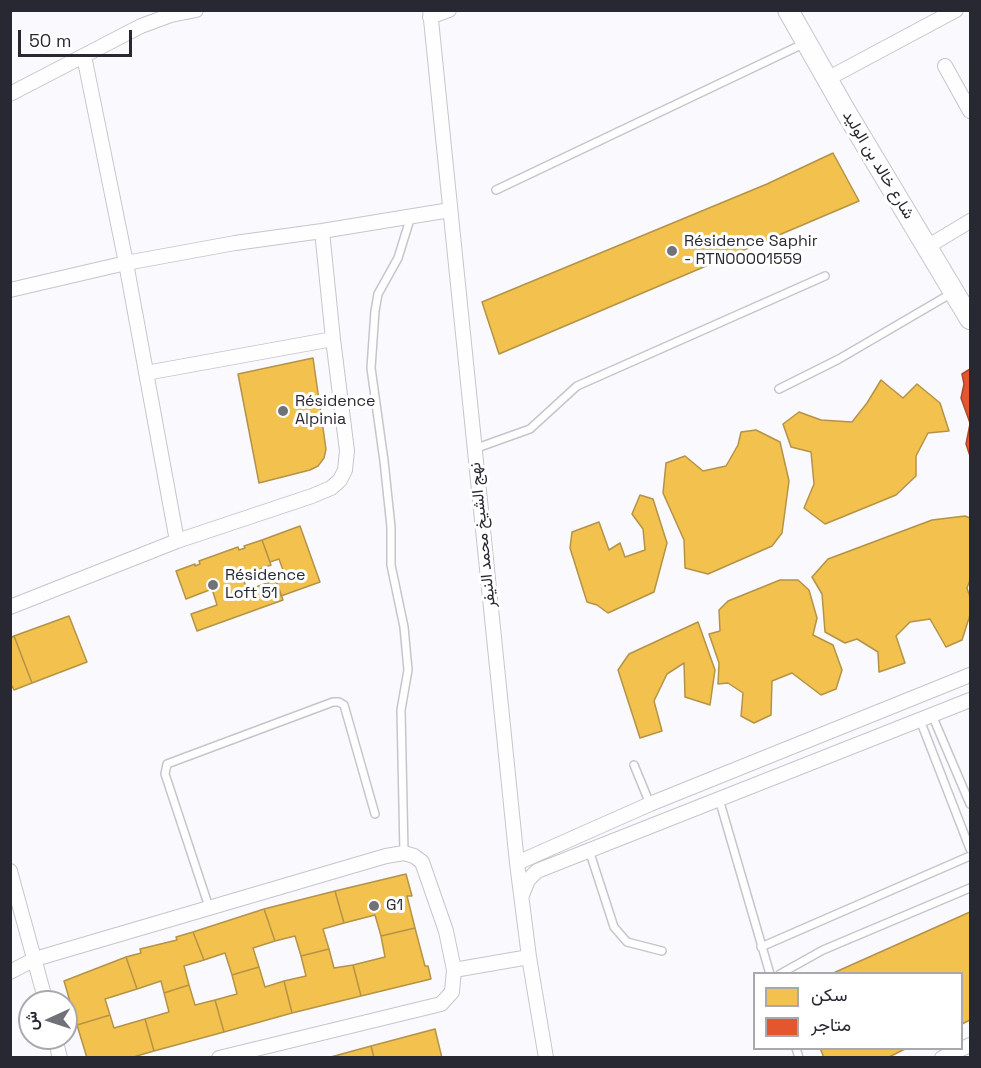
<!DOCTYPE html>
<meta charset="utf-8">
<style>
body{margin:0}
#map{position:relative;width:981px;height:1068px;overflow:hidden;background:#fafafe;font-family:"Space Grotesk",Vazirmatn,sans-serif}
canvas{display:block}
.frame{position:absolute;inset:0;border:12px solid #272832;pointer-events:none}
.legend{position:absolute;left:753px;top:972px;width:210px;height:78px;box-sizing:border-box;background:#fff;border:2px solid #a9a9ad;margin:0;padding:8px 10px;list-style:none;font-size:18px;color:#272832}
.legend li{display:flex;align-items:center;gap:12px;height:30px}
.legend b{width:30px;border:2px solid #a9a9ad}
.north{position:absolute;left:18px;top:990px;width:60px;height:60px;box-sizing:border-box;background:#fff;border:2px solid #a9a9ad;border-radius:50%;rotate:267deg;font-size:16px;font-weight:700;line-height:24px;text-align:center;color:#272832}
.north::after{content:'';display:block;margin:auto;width:21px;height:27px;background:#717279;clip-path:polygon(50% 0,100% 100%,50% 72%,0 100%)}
.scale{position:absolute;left:18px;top:30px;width:114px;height:27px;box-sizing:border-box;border:3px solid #272832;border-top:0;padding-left:8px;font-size:18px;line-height:21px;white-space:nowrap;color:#272832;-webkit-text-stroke:4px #fff;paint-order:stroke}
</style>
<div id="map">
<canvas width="981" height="1068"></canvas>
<div class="frame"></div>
<ul class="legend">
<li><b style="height:16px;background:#f2c14e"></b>سكن</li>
<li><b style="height:16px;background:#e4572e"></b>متاجر</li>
</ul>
<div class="north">ش</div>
<div class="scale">50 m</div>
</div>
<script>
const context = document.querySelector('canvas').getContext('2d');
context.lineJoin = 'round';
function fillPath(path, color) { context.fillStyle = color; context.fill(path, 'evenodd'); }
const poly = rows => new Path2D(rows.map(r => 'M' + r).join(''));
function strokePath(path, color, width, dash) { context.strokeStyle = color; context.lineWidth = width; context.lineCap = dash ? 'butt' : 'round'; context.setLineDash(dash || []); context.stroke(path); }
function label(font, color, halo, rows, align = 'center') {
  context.font = font + ' "Space Grotesk",Vazirmatn,sans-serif'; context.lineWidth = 6; context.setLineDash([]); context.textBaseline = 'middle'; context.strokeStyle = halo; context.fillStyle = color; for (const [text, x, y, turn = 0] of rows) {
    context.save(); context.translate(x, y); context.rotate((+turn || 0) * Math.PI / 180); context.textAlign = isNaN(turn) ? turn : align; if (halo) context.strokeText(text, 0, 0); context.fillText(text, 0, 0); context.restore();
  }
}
const homes = poly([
 [833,153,859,201,499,354,482,302,767,184,833,153],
 [313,358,326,449,324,458,318,466,310,470,259,483,238,374,313,358],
 [881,380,903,398,917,384,940,403,949,431,928,433,916,456,916,476,896,495,825,524,804,508,814,484,811,452,791,447,783,424,799,412,821,420,852,422,867,403,881,380],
 [756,430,780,442,789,481,782,533,772,546,708,574,685,568,684,540,663,493,666,463,685,456,703,471,726,466,738,445,741,432,756,430],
 [640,495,653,499,667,543,654,592,608,613,597,605,587,602,570,548,572,532,599,522,609,550,620,543,625,557,645,550,643,529,632,514,640,495],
 [965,516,970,518,970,580,967,588,970,597,970,615,962,640,946,647,930,619,910,622,896,636,905,663,879,672,878,652,857,639,845,643,825,632,822,594,812,577,828,559,932,520,965,516],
 [300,526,320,582,281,596,275,577,284,573,279,559,270,562,262,540,300,526],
 [262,540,271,565,255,571,256,574,243,578,247,590,276,580,283,600,197,631,191,614,217,605,212,589,186,599,176,571,195,564,195,566,200,564,199,561,238,547,239,550,245,548,244,546,262,540],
 [780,580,798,580,809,590,817,618,813,635,833,645,842,670,836,689,821,695,792,673,772,681,771,715,754,723,741,716,743,693,728,683,718,684,719,663,709,634,720,631,719,610,728,601,780,580],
 [69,616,87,662,32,683,14,636,69,616],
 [698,622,715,670,710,705,685,697,684,663,667,674,654,701,662,731,640,738,618,670,629,654,698,622],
 [14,636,32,683,14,690,12,686,10,687,10,638,14,636],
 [406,874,412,896,407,896,415,928,381,936,375,915,344,923,335,891,406,874],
 [335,891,344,923,323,929,329,949,301,956,295,936,275,941,264,909,335,891],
 [264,909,275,941,253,948,259,967,232,975,225,953,204,960,193,932,264,909],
 [970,912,970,1020,962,1024,962,974,831,974,970,912],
 [415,928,425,966,428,966,431,979,361,996,353,965,385,957,381,936,415,928],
 [193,932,204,960,184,966,189,985,164,993,161,981,137,989,126,957,141,953,140,949,177,940,176,937,193,932],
 [329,949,334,968,353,965,361,996,292,1013,284,981,306,976,301,956,329,949],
 [126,957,137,989,105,999,110,1015,77,1025,64,981,126,957],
 [259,967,265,987,284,981,292,1013,224,1032,215,1000,237,994,232,975,259,967],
 [189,985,195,1005,215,1000,224,1032,154,1051,145,1019,169,1012,164,993,189,985],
 [110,1015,114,1028,145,1019,154,1051,130,1058,87,1058,77,1025,110,1015],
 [435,1029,442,1058,374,1058,371,1046,435,1029],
 [371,1046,374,1058,327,1058,371,1046],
 [820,1048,907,1048,887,1058,824,1058,820,1048]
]);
const shops = poly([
 [970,369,970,423,961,398,964,384,962,374,970,369],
 [970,424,970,456,966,444,970,424]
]);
const lane = poly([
 [496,190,805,43],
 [779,389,839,359,952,293],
 [474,449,530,429,577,386,825,276],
 [932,715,970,804],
 [920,720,970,849],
 [634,765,650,804],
 [719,799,770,974],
 [589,850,614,927,627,942,662,951],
 [404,853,401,710,408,670,404,627,391,565,391,527,384,461,371,368,375,311,378,294,398,258,411,216],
 [209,907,165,774,167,764,333,702,339,702,344,705,375,814],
 [761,947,970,856],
 [780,974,823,950,970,888],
 [796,1048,799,1058]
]);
const street = poly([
 [430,10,517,863,529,957,546,1058],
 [430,17,449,10],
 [84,56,126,263,177,541],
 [945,66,970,111],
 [827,79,956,10],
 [10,94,141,26,171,15,196,10],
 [927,247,970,221],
 [10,290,126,263,235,243,322,231,450,210],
 [146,373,333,339],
 [10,607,177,541,312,496,331,488,340,480,345,470,347,451,333,339,322,231],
 [517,863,650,804,970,675],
 [10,871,46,1002],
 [522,895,528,880,537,871,970,700],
 [454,970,529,957],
 [10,972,35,959,386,856,404,853,414,856,422,862,446,931,454,970,452,992,441,1004,219,1058],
 [55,1038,60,1058],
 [942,1058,970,1045]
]);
const secondary = poly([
 [788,10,846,112,970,319]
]);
const markers = [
 [672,251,6,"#717279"],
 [283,411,6,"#717279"],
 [213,585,6,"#717279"],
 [374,906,6,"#717279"]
];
const streetNames = [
 ["شارع خالد بن الوليد",878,165,59],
 ["نهج الشيخ محمد النيفر",483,535,-96]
];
const poiNames = [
 ["Résidence Saphir",684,242],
 ["- RTN00001559",684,260],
 ["Résidence",295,402],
 ["Alpinia",295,420],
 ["Résidence",225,576],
 ["Loft 51",225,594],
 ["G1",386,906]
];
fillPath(homes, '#f2c14e');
strokePath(homes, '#b59346', 1.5);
fillPath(shops, '#e4572e');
strokePath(shops, '#ab492f', 1.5);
strokePath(lane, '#c5c5cc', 10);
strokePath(street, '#c5c5cc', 16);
strokePath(secondary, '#c5c5cc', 22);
strokePath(lane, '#fefeff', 7);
strokePath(street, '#fefeff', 14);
strokePath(secondary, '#fefeff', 20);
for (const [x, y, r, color] of markers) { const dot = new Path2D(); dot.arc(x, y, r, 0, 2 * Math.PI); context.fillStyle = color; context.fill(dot); strokePath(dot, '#fff', 2); }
label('16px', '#272832', '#fff', streetNames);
label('16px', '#272832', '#fff', poiNames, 'left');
</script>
